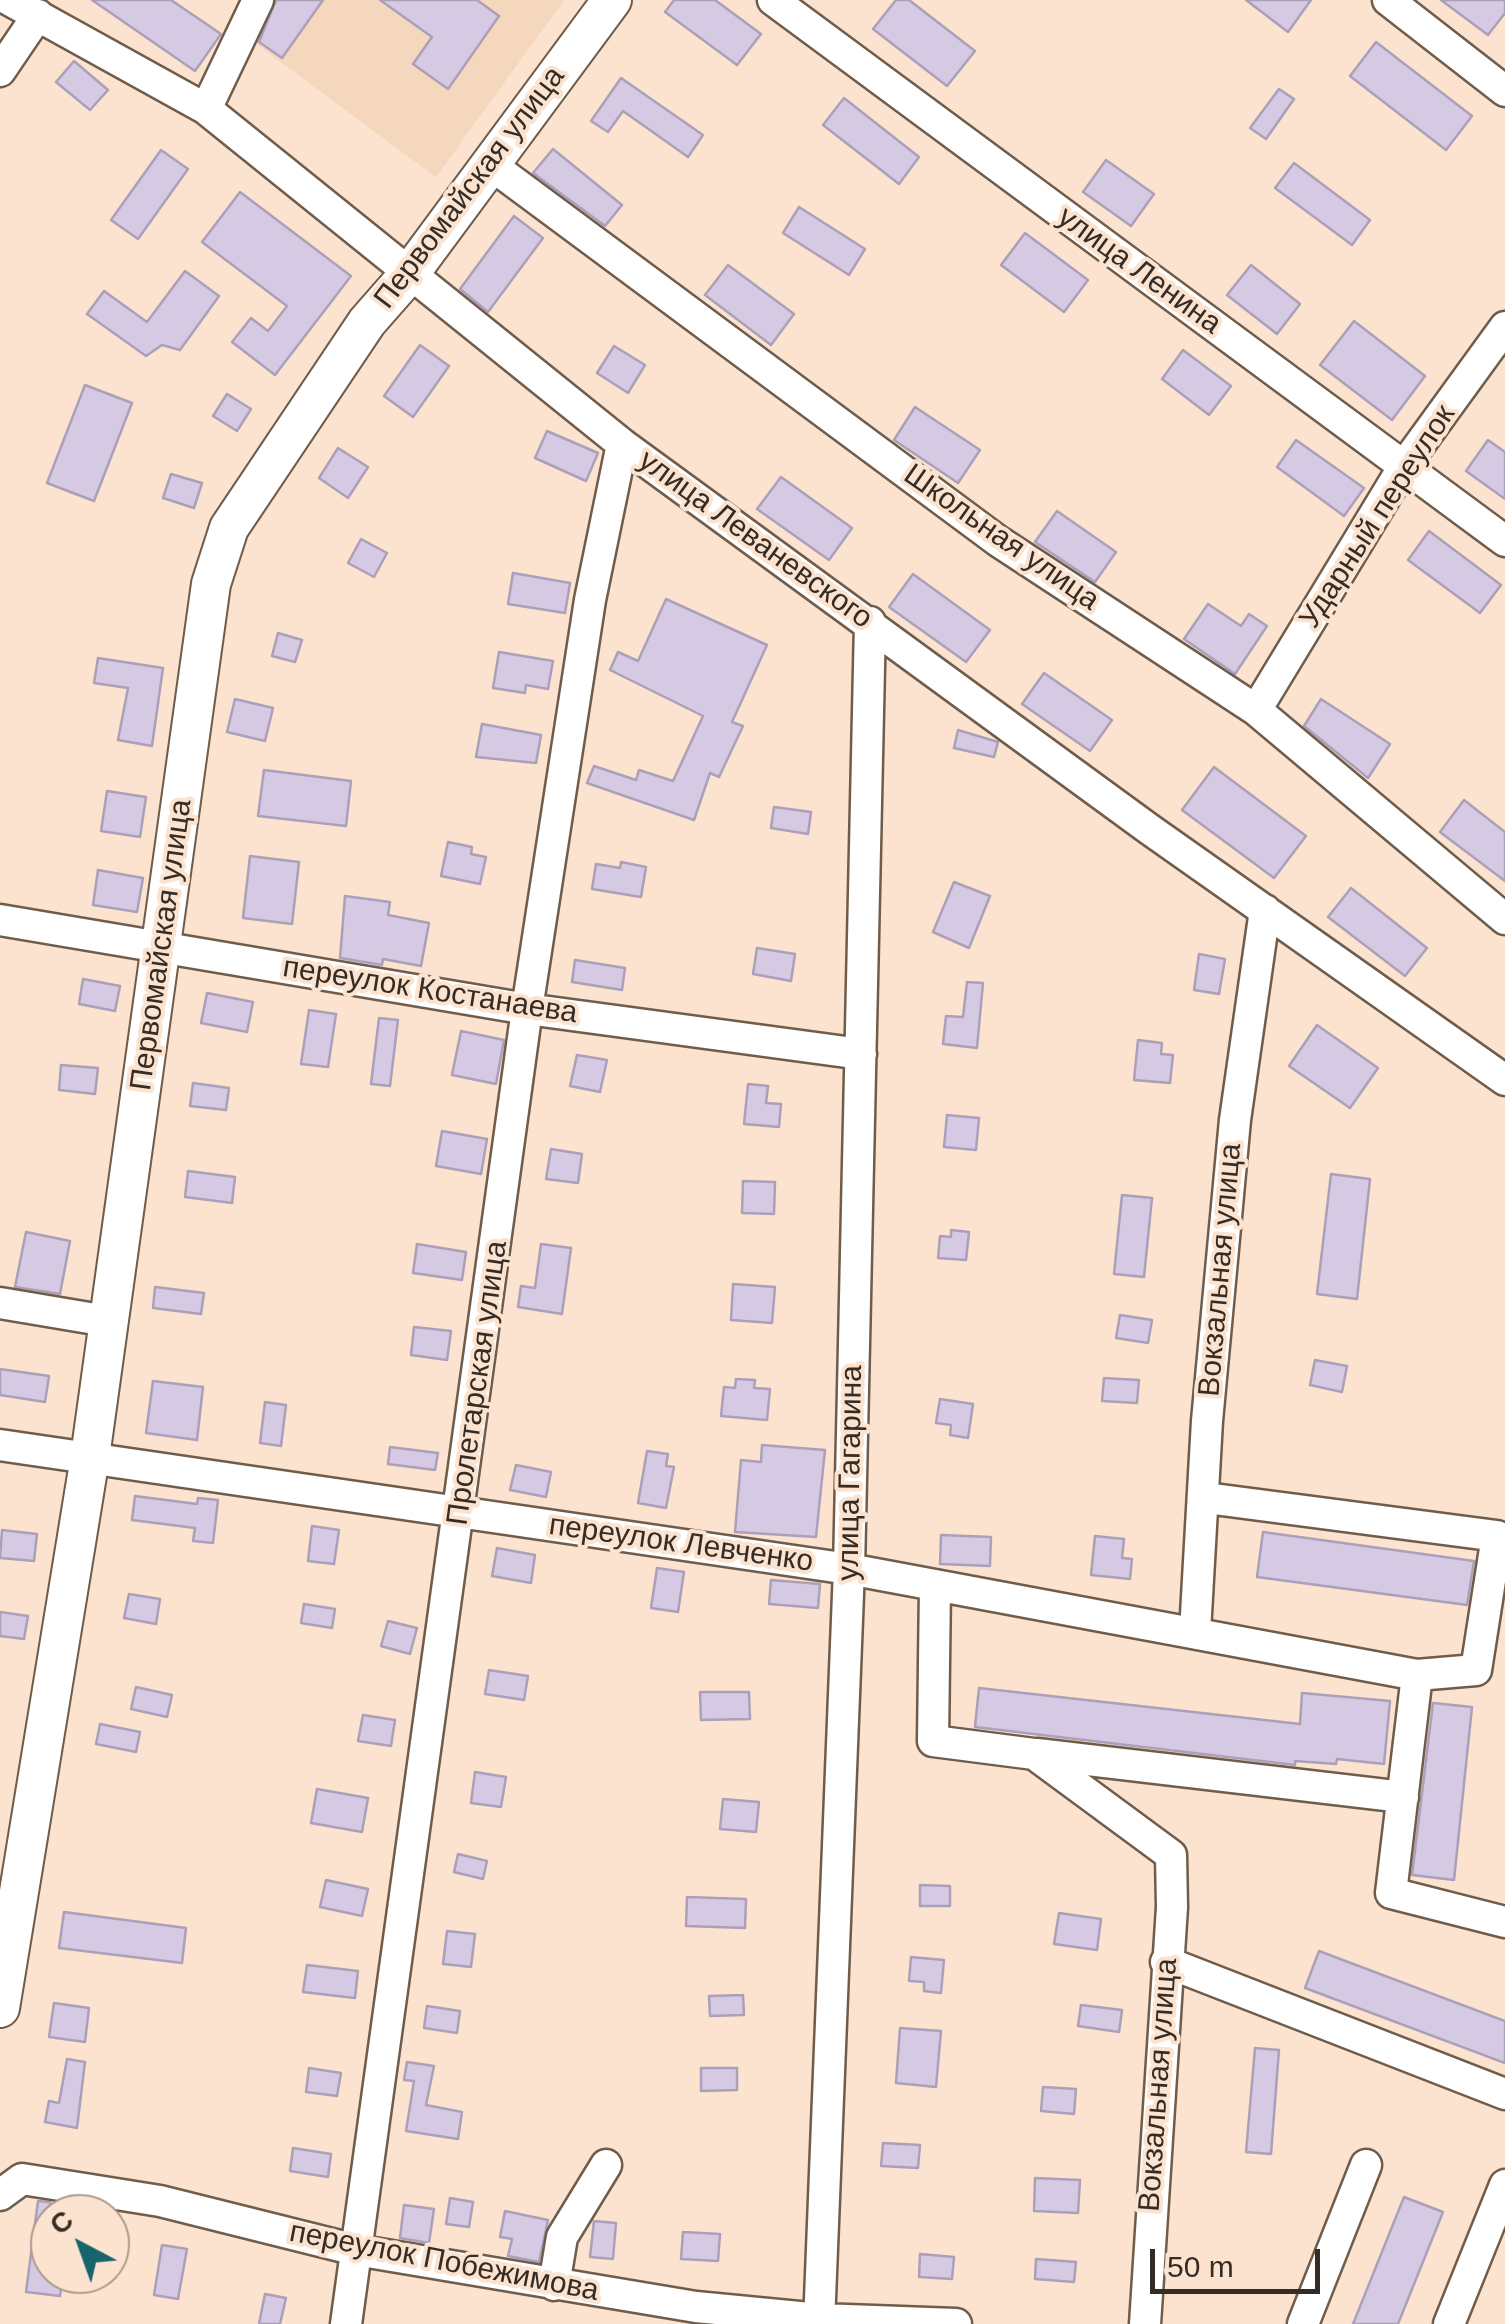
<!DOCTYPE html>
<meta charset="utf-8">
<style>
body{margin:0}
#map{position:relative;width:1505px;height:2324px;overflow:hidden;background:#fbe3cf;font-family:Helvetica,sans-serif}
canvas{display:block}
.north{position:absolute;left:30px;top:2194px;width:100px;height:100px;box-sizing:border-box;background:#fbe3cf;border:2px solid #ac9a8b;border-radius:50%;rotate:319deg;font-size:28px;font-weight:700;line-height:40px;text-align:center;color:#352c25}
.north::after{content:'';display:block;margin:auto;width:35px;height:45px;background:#16646c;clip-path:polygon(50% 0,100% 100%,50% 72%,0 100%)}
.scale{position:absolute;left:1150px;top:2249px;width:170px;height:45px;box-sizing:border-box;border:5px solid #352c25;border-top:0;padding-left:12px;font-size:30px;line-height:35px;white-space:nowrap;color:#352c25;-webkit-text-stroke:8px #fbe3cf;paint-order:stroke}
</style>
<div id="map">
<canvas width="1505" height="2324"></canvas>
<div class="north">С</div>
<div class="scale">50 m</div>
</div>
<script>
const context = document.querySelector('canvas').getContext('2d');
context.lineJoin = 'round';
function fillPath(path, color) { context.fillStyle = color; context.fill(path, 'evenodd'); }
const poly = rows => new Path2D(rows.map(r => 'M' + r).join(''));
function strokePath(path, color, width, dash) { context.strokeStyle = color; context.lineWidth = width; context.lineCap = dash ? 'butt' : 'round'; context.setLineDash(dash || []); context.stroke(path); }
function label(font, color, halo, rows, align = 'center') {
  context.font = font + ' Helvetica,sans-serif'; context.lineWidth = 8; context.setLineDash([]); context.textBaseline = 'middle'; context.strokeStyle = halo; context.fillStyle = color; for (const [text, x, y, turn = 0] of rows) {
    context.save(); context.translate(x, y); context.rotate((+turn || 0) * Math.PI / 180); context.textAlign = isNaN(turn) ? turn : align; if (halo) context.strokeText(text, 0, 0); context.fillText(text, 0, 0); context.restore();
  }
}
const built = poly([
 [275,0,564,0,436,177,248,38]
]);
const building = poly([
 [92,0,171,0,221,34,195,71,92,0],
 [276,0,323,0,282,58,259,42,276,0],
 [380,0,477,0,499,16,448,89,413,64,432,37,380,0],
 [674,0,715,0,761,34,737,65,665,12,674,0],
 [896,0,909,0,975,51,947,86,873,29,896,0],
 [1246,0,1311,0,1288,32,1246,0],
 [1441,0,1505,0,1505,13,1488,35,1441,0],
 [1376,42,1472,116,1446,150,1350,76,1376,42],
 [74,61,108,90,90,110,56,82,74,61],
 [621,78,703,135,688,157,623,111,608,132,591,121,621,78],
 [1279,89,1294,99,1266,139,1250,128,1279,89],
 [844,98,919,157,899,184,823,125,844,98],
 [553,149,622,205,605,226,533,173,553,149],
 [161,150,188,169,138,239,111,220,161,150],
 [1106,160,1154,194,1131,226,1083,192,1106,160],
 [1294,163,1370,220,1352,245,1275,188,1294,163],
 [240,192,351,276,275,375,232,342,251,318,268,331,287,306,202,242,240,192],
 [799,207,865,249,849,275,783,233,799,207],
 [514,216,543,238,488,312,460,289,514,216],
 [1025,233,1088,280,1064,312,1001,265,1025,233],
 [728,265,794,314,771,345,705,295,728,265],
 [1251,265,1300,304,1277,334,1227,295,1251,265],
 [185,271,219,296,180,350,162,345,146,356,87,314,104,291,147,322,185,271],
 [1354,321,1425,376,1392,420,1320,365,1354,321],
 [420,345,449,366,413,417,384,396,420,345],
 [614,346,645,365,628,393,597,373,614,346],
 [1183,350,1231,386,1209,415,1162,379,1183,350],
 [85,385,132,403,94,501,47,483,85,385],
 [227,394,251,409,237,431,213,416,227,394],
 [915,407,980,450,958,483,894,440,915,407],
 [547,431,598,453,586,481,535,458,547,431],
 [1296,440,1364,488,1344,516,1277,467,1296,440],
 [1488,440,1505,452,1505,499,1466,471,1488,440],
 [338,448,368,467,348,498,319,478,338,448],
 [171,474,202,483,194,508,163,498,171,474],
 [781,477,852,528,829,560,757,509,781,477],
 [1057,511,1116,552,1095,582,1035,542,1057,511],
 [1429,531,1501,585,1480,613,1408,560,1429,531],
 [361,539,387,553,374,577,348,563,361,539],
 [513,573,570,583,565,613,508,604,513,573],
 [913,574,990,630,966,662,889,607,913,574],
 [666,599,767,645,732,722,743,726,719,777,710,773,694,820,587,783,594,766,636,780,639,770,673,781,703,716,610,670,618,652,638,661,666,599],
 [1208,604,1241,626,1249,614,1267,626,1235,674,1184,639,1208,604],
 [278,633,302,640,295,662,272,656,278,633],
 [499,652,553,661,548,689,526,685,525,693,493,688,499,652],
 [98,658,163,668,152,746,118,740,128,688,94,683,98,658],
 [1044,673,1112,720,1090,751,1022,704,1044,673],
 [235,699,273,708,265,741,227,732,235,699],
 [1321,699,1390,744,1368,778,1304,726,1321,699],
 [482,724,541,735,536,763,476,757,482,724],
 [958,730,998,742,994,757,954,748,958,730],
 [1214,767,1306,836,1274,878,1182,810,1214,767],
 [264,770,351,781,346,826,258,816,264,770],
 [107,791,146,797,140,837,101,831,107,791],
 [1464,800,1505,832,1505,881,1440,832,1464,800],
 [774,807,811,812,808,834,771,828,774,807],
 [448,842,472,847,471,854,486,857,480,884,441,876,448,842],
 [250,856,299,862,292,924,243,918,250,856],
 [621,862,646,867,641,897,592,889,596,864,620,868,621,862],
 [98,870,143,878,137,912,93,905,98,870],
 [954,882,990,896,969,948,933,932,954,882],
 [1351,888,1427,948,1405,976,1328,917,1351,888],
 [345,896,390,902,388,915,429,923,421,966,383,959,382,965,340,958,345,896],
 [757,948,795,954,791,981,753,974,757,948],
 [1199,954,1225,959,1219,994,1194,990,1199,954],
 [575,960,625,968,622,990,572,982,575,960],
 [83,979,120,986,115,1011,79,1004,83,979],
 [967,982,983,983,977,1048,943,1044,946,1016,963,1017,967,982],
 [207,993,253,1002,247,1032,201,1023,207,993],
 [309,1010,336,1014,328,1067,301,1064,309,1010],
 [379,1018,398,1020,390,1086,371,1084,379,1018],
 [1317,1025,1378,1068,1350,1108,1289,1066,1317,1025],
 [461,1031,504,1040,496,1084,452,1075,461,1031],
 [1138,1040,1162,1043,1161,1054,1173,1055,1170,1083,1134,1080,1138,1040],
 [577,1055,607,1060,600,1092,570,1086,577,1055],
 [61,1065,98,1068,95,1094,59,1090,61,1065],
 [193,1083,229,1088,226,1110,190,1106,193,1083],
 [748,1084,768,1086,766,1103,781,1104,779,1127,744,1124,748,1084],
 [947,1115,979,1118,976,1150,944,1147,947,1115],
 [442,1131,487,1139,481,1174,436,1166,442,1131],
 [551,1149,582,1154,578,1183,546,1179,551,1149],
 [188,1171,235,1177,232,1203,185,1197,188,1171],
 [1331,1174,1370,1179,1357,1299,1317,1294,1331,1174],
 [743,1181,775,1182,774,1214,742,1213,743,1181],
 [1122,1195,1152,1198,1144,1277,1114,1274,1122,1195],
 [951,1230,969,1232,966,1260,938,1258,940,1236,951,1237,951,1230],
 [26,1232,70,1241,60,1294,15,1287,26,1232],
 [417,1244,466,1252,462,1280,413,1273,417,1244],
 [541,1244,571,1248,562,1314,518,1307,521,1286,535,1288,541,1244],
 [733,1284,775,1287,772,1323,731,1320,733,1284],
 [155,1287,204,1293,201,1314,153,1308,155,1287],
 [1120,1315,1152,1320,1148,1343,1116,1338,1120,1315],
 [414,1327,451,1331,447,1360,411,1355,414,1327],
 [1315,1360,1347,1366,1342,1392,1310,1385,1315,1360],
 [0,1369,49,1376,45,1402,0,1395,0,1369],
 [1104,1378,1139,1380,1137,1403,1102,1401,1104,1378],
 [736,1379,755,1380,754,1388,770,1389,767,1420,721,1416,724,1387,735,1388,736,1379],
 [153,1381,203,1387,197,1440,146,1433,153,1381],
 [940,1399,973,1404,968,1438,950,1435,951,1425,936,1423,940,1399],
 [265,1402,286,1405,281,1446,260,1443,265,1402],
 [762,1445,825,1450,816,1537,735,1532,741,1460,761,1462,762,1445],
 [390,1447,438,1453,435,1470,388,1464,390,1447],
 [647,1451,668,1454,666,1466,674,1467,666,1508,638,1503,647,1451],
 [516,1465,551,1472,546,1497,510,1490,516,1465],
 [135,1496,197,1504,198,1498,218,1500,213,1543,193,1541,195,1528,132,1520,135,1496],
 [312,1526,339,1530,334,1564,308,1561,312,1526],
 [2,1530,37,1534,34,1561,0,1558,2,1530],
 [1263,1532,1474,1561,1467,1605,1257,1577,1263,1532],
 [941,1535,991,1537,990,1566,940,1564,941,1535],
 [1095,1536,1124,1539,1122,1558,1132,1559,1130,1579,1091,1575,1095,1536],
 [497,1548,535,1555,531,1583,492,1576,497,1548],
 [657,1568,684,1572,678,1612,651,1608,657,1568],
 [771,1580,820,1584,818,1608,769,1604,771,1580],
 [129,1594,160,1599,156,1624,124,1618,129,1594],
 [304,1604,335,1609,332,1628,301,1623,304,1604],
 [0,1612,28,1616,24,1639,0,1636,0,1612],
 [388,1621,417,1628,410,1654,381,1646,388,1621],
 [489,1670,528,1676,524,1700,485,1694,489,1670],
 [136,1687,172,1695,167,1717,131,1709,136,1687],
 [979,1688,1300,1724,1302,1693,1390,1701,1384,1764,1337,1759,1336,1764,1295,1761,1295,1765,975,1727,979,1688],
 [700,1692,749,1692,750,1719,701,1720,700,1692],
 [1433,1703,1472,1707,1454,1880,1412,1875,1433,1703],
 [363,1715,395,1720,391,1746,358,1741,363,1715],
 [100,1724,140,1732,136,1752,96,1744,100,1724],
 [475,1772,506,1777,501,1807,471,1803,475,1772],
 [317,1789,368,1798,362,1832,311,1823,317,1789],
 [723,1799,759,1802,756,1832,720,1829,723,1799],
 [458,1854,487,1861,483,1879,454,1872,458,1854],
 [326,1880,368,1889,362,1916,320,1907,326,1880],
 [920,1885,950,1886,950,1906,920,1906,920,1885],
 [687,1897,746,1899,745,1928,686,1926,687,1897],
 [64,1912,186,1928,182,1963,59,1948,64,1912],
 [1059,1913,1101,1919,1097,1950,1054,1944,1059,1913],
 [447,1931,475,1934,471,1967,443,1964,447,1931],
 [1319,1951,1505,2021,1505,2063,1305,1988,1319,1951],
 [911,1957,944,1960,941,1993,924,1991,924,1982,909,1981,911,1957],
 [307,1965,358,1971,355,1998,303,1992,307,1965],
 [743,1995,744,2015,710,2016,709,1996,743,1995],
 [54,2003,89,2008,85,2042,49,2037,54,2003],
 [1081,2005,1122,2010,1119,2032,1078,2026,1081,2005],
 [427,2006,460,2011,457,2033,424,2028,427,2006],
 [900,2028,941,2031,936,2087,896,2083,900,2028],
 [1255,2048,1279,2050,1271,2154,1246,2152,1255,2048],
 [67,2059,85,2062,77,2128,45,2122,49,2101,59,2103,67,2059],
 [407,2062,434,2066,426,2105,462,2112,458,2139,406,2131,414,2081,404,2080,407,2062],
 [309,2068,341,2073,337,2096,306,2092,309,2068],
 [701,2068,737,2068,737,2090,701,2091,701,2068],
 [1043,2087,1076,2089,1074,2114,1041,2111,1043,2087],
 [883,2143,920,2145,918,2168,881,2166,883,2143],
 [293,2148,331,2154,328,2177,290,2171,293,2148],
 [1035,2178,1080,2180,1078,2213,1034,2211,1035,2178],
 [1404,2197,1443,2212,1398,2324,1353,2324,1404,2197],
 [450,2198,473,2202,469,2227,446,2224,450,2198],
 [38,2201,50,2202,50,2274,63,2274,60,2296,26,2292,38,2201],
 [404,2205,434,2209,429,2243,400,2238,404,2205],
 [505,2211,548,2220,539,2262,508,2256,512,2239,500,2237,505,2211],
 [594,2221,616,2223,613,2259,590,2257,594,2221],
 [683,2232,720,2234,718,2261,681,2259,683,2232],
 [162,2245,187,2249,178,2299,154,2295,162,2245],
 [920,2254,954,2257,952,2279,919,2277,920,2254],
 [1036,2259,1076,2262,1074,2282,1035,2279,1036,2259],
 [265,2294,286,2298,280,2324,259,2324,265,2294]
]);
const minor = poly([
 [9,0,206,109,622,444,1149,829,1505,1080],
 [773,0,1505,541],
 [1388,0,1505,91],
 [0,71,38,15],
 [206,109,258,0],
 [491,165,998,541,1256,710,1505,919],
 [1256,710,1404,466,1505,327],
 [0,920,527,1009,861,1054],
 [0,1303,107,1321],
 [0,1445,849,1569,1417,1675,1476,1670,1497,1536,1206,1498],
 [935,1585,933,1741,1034,1754,1171,1855,1172,1907,1145,2324],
 [1195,1632,1207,1421,1235,1120,1265,910],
 [1417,1675,1391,1893,1505,1922],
 [1037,1754,1403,1797],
 [1166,1962,1505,2094],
 [0,2195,22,2179,160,2201,356,2250,696,2307,820,2319,956,2324],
 [554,2285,562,2237,606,2165],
 [346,2324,527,1009,590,600,622,444],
 [819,2324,849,1569,870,622],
 [1303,2324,1366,2165],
 [1449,2324,1505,2185]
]);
const major = poly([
 [0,2008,90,1457,211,584,229,528,367,322,410,273,612,0]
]);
const streetNames = [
 ["Первомайская улица",470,188,-53],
 ["улица Ленина",1139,271,36],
 ["Ударный переулок",1378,517,-57],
 ["Школьная улица",1001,538,35],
 ["улица Леваневского",755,540,36],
 ["Первомайская улица",162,945,-82],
 ["переулок Костанаева",430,991,9],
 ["Вокзальная улица",1221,1270,-85],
 ["Пролетарская улица",478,1383,-82],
 ["улица Гагарина",851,1473,-89],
 ["переулок Левченко",681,1544,8],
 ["Вокзальная улица",1159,2085,-86],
 ["переулок Побежимова",444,2262,11]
];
fillPath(built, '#f4d7bd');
fillPath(building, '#d5c9e3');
strokePath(building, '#aca0b9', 2.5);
strokePath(minor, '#705c4b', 35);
strokePath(major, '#705c4b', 42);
strokePath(minor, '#fff', 30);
strokePath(major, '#fff', 38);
label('30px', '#352c25', '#fbe3cf', streetNames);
</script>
